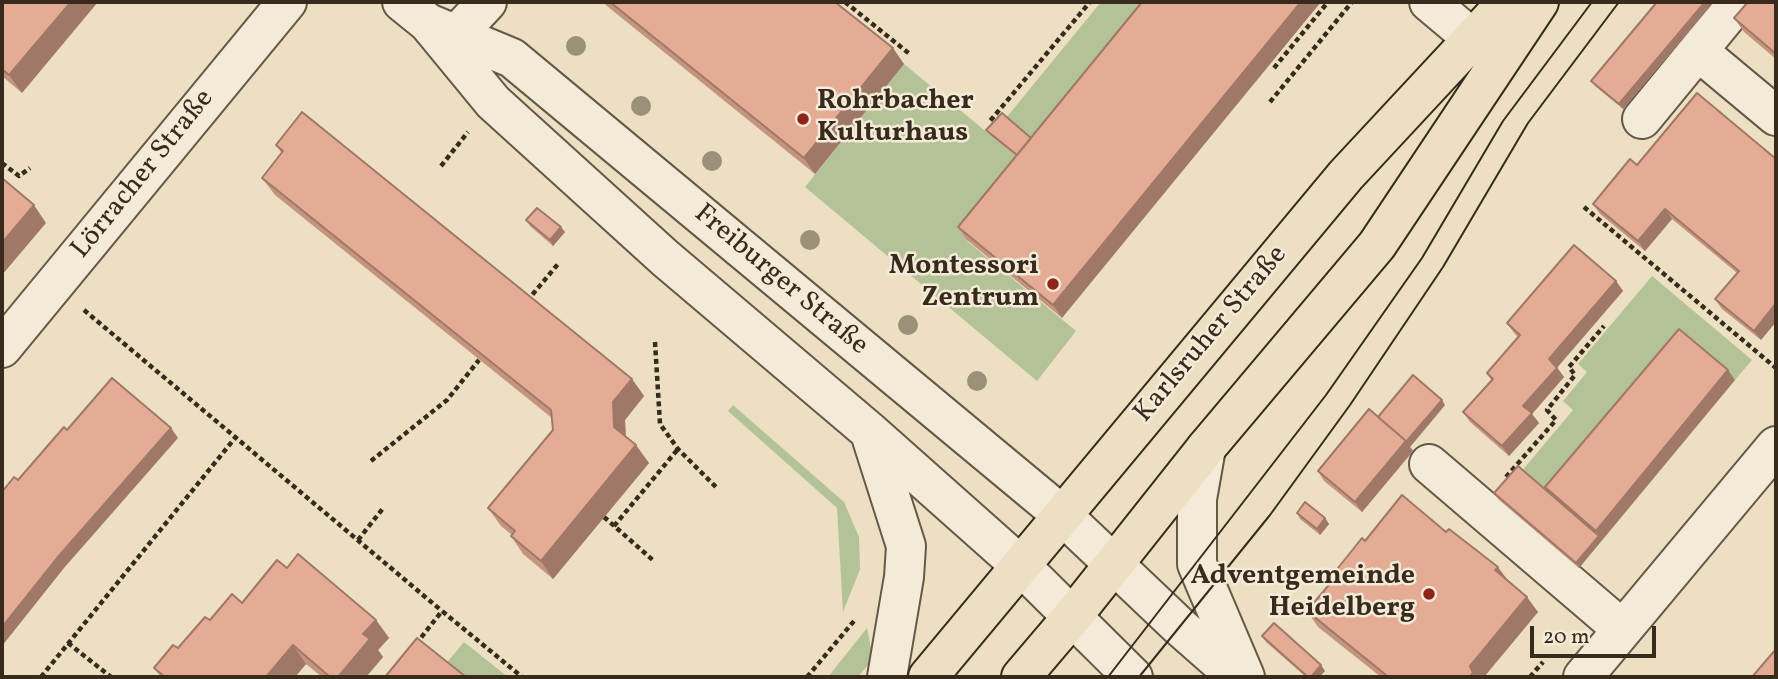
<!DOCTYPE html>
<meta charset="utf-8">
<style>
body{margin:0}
#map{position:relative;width:1778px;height:679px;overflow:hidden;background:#eddfc2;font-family:Vollkorn,serif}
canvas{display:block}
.frame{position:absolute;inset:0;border:4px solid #382b1d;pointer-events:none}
.scale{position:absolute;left:1530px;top:626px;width:126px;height:32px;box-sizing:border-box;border:4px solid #382b1d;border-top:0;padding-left:9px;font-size:21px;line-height:24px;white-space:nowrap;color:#382b1d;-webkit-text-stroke:5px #f3ead7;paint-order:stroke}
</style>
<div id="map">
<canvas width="1778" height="679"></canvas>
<div class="frame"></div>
<div class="scale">20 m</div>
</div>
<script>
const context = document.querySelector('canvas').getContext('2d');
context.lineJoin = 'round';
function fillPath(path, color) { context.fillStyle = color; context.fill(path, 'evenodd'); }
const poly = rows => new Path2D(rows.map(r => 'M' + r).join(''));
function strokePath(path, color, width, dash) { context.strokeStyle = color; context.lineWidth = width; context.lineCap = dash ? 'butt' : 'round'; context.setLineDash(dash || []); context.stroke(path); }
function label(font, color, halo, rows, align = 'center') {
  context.font = font + ' Vollkorn,serif'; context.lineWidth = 5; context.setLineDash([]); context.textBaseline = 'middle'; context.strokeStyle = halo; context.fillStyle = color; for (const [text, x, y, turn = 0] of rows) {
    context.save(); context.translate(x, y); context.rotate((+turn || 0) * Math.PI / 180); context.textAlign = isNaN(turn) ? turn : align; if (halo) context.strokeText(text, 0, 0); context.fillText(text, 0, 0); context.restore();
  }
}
const green = poly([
 [1101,2,1153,2,1042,149,1006,118],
 [904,64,1028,166,967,241,1076,331,1037,381,805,187],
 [1652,276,1752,360,1735,380,1686,339,1552,497,1521,472,1573,410,1563,401,1587,372,1578,364],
 [733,405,844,502,859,537,860,569,843,612,837,508,728,411],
 [867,628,873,659,858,677,828,677],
 [464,642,508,677,458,677,444,666]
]);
const path = poly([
 [845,2,911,55],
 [1274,68,1328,2],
 [1270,102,1352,2],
 [996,126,990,121,1090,2],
 [2,163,19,176,30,168],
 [441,166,468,132],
 [1584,207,1776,368],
 [527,301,558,264],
 [84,310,442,611],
 [655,342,660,424,678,449,716,487],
 [371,461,447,400,479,360],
 [1506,477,1556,420,1547,410,1575,375,1569,367,1604,326],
 [604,517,655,562],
 [614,526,678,449],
 [358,540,384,507],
 [68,643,111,677],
 [416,644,442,611,522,677],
 [41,677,235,438],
 [807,677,854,621],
 [1530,677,1543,662]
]);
const minor = poly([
 [402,2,428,23,493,102,665,258,869,431,1022,567,1133,677],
 [1429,2,1473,39],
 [428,23,512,58,1062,515,1180,627,1237,677],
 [456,35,487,2],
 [1698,51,1776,116],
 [1642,119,1738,2],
 [2,348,287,2],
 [870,433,906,546,904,577,887,677],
 [1206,448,1197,499,1197,564,1245,677],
 [1429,464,1622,629],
 [1583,677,1776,446]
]);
const major = poly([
 [928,677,1346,175,1507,2],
 [1021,677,1072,617,1206,448,1377,245,1539,2]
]);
const tram = poly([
 [1108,677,1326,395,1422,258,1503,121,1592,2],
 [1139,677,1270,515,1350,405,1443,267,1528,123,1619,2]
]);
const trees = [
 [576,46],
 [641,106],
 [712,161],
 [810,240],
 [908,325],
 [977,381]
];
const wall = poly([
 [2,2,22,93,2,76],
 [602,2,835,2,904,64,815,174],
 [1657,2,1714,2,1623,109,1595,86,1591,81],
 [1776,2,1776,59,1744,32,1734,18],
 [1697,93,1761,340,1722,309,1715,299,1737,273,1672,219,1645,251,1600,214,1593,204,1637,165],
 [986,130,1031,138,1062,318,967,240,958,227,1016,156,990,135],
 [276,145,632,379,644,396,625,420,626,437,649,463,553,579,523,554,511,536,512,535,501,526,488,508,553,430,552,418,275,195,262,178,282,154],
 [526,220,565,232,553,246,530,226],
 [1616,281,1623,291,1557,367,1564,377,1532,414,1539,423,1509,456,1470,422,1463,412,1491,380,1487,373,1518,337,1514,333,1507,323],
 [1735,380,1579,568,1498,499,1494,493,1549,493,1545,487],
 [1445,405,1410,447,1413,451,1362,512,1324,481,1318,471,1378,417],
 [1297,513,1325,518,1329,524,1320,535,1300,519],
 [1365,541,1507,580,1538,612,1484,677,1381,677,1318,627,1307,611,1332,581,1330,578],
 [287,568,376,620,389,638,378,650,383,657,366,677,322,677,306,664,295,677,161,677,154,668,178,648,210,620,242,603],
 [1262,636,1325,671,1319,677,1306,677,1266,642]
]);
const shadedWall = poly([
 [71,2,98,2,22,93,9,75],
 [1301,2,1321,2,1062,318,1053,305],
 [1705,2,1714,2,1623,109,1619,104],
 [893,48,904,64,815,174,804,158],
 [34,205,46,223,2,275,2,243],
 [1665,209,1672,219,1645,251,1638,241],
 [561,227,565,232,553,246,550,240],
 [1616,281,1623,291,1556,369,1549,359],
 [1776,303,1776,322,1761,340,1754,331],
 [1557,368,1564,377,1532,414,1539,423,1509,456,1502,446,1523,406],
 [1728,370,1735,380,1579,568,1576,563,1599,536,1596,531],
 [632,379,644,396,625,420,626,445,614,427,613,402],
 [1442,400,1445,405,1410,447,1413,451,1362,512,1355,502],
 [171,428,178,438,64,568,2,646,2,627,57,558],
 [636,445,649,463,553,579,541,561],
 [1325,518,1329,524,1320,535,1317,529],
 [1498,567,1509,582,1495,570],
 [1527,597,1538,612,1484,677,1469,677,1470,666],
 [376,620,389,638,378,650,383,657,366,677,338,677,363,634],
 [293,645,306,664,295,677,266,677],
 [1321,665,1325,671,1319,677,1311,677]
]);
const building = poly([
 [2,2,71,2,9,75,2,69,2,2],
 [610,2,835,2,893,48,804,158,610,2],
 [1142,2,1301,2,1053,305,958,227,1142,2],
 [1657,2,1705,2,1619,104,1591,81,1657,2],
 [1748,2,1776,2,1776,54,1734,18,1748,2],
 [1697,93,1776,159,1776,303,1754,331,1715,299,1739,271,1665,209,1638,241,1593,204,1630,159,1637,165,1697,93],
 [302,112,632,379,613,402,614,427,636,445,541,561,511,536,515,531,488,508,553,430,551,410,262,178,283,151,276,145,302,112],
 [1002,113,1031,138,1017,155,986,130,1002,113],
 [2,178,34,205,2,243,2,178],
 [537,208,561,227,550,240,526,220,537,208],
 [1574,245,1616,281,1549,359,1557,368,1523,406,1532,413,1502,446,1463,412,1493,379,1487,373,1520,335,1507,323,1574,245],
 [1679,329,1728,370,1596,531,1545,487,1679,329],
 [1413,375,1442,400,1406,442,1406,441,1378,417,1413,375],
 [112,378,171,428,57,558,2,627,2,492,14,477,18,480,64,427,67,430,112,378],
 [1369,409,1406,441,1355,502,1318,471,1369,409],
 [1518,466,1599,536,1576,563,1494,493,1518,466],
 [1402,495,1446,532,1449,529,1498,567,1495,570,1527,597,1470,666,1473,673,1469,677,1385,677,1386,675,1307,611,1333,580,1330,578,1362,538,1365,541,1402,495],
 [1305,502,1325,518,1317,529,1297,513,1305,502],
 [298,554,376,620,363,634,370,639,338,677,330,677,293,645,266,677,165,677,154,668,173,645,178,648,205,617,210,620,232,594,242,603,277,560,287,568,298,554],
 [1274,623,1321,665,1311,677,1308,677,1262,636,1274,623],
 [417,638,466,677,385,677,417,638],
 [1776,649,1776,677,1752,677,1776,649]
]);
const markers = [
 [803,119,7,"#8f2418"],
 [1053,284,7,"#8f2418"],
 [1429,594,7,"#8f2418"]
];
const poiNames = [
 ["Rohrbacher",817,103,"left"],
 ["Kulturhaus",817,135,"left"],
 ["Montessori",1039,268],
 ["Zentrum",1039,300],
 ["Adventgemeinde",1415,578],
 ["Heidelberg",1415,610]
];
const streetNames = [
 ["Lörracher Straße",144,175,-51],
 ["Freiburger Straße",780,281,40],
 ["Karlsruher Straße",1212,335,-50]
];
fillPath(green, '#b3c397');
strokePath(minor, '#655846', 42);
strokePath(major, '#382b1d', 42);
strokePath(path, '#382b1d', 4.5, [5, 3.5]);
strokePath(minor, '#f3ead7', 38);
strokePath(major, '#eddfc2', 38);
strokePath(tram, '#382b1d', 2);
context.fillStyle = '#9a9178';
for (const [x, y] of trees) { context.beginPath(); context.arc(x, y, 10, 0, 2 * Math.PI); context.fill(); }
fillPath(wall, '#c59480');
fillPath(shadedWall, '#a07868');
fillPath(building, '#e5ac95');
strokePath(building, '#a07868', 2);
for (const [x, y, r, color] of markers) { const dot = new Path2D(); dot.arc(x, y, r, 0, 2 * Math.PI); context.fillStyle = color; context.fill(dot); strokePath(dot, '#f3ead7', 2.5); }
label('bold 28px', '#382b1d', '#f3ead7', poiNames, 'right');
label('28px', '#382b1d', '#f3ead7', streetNames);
</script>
